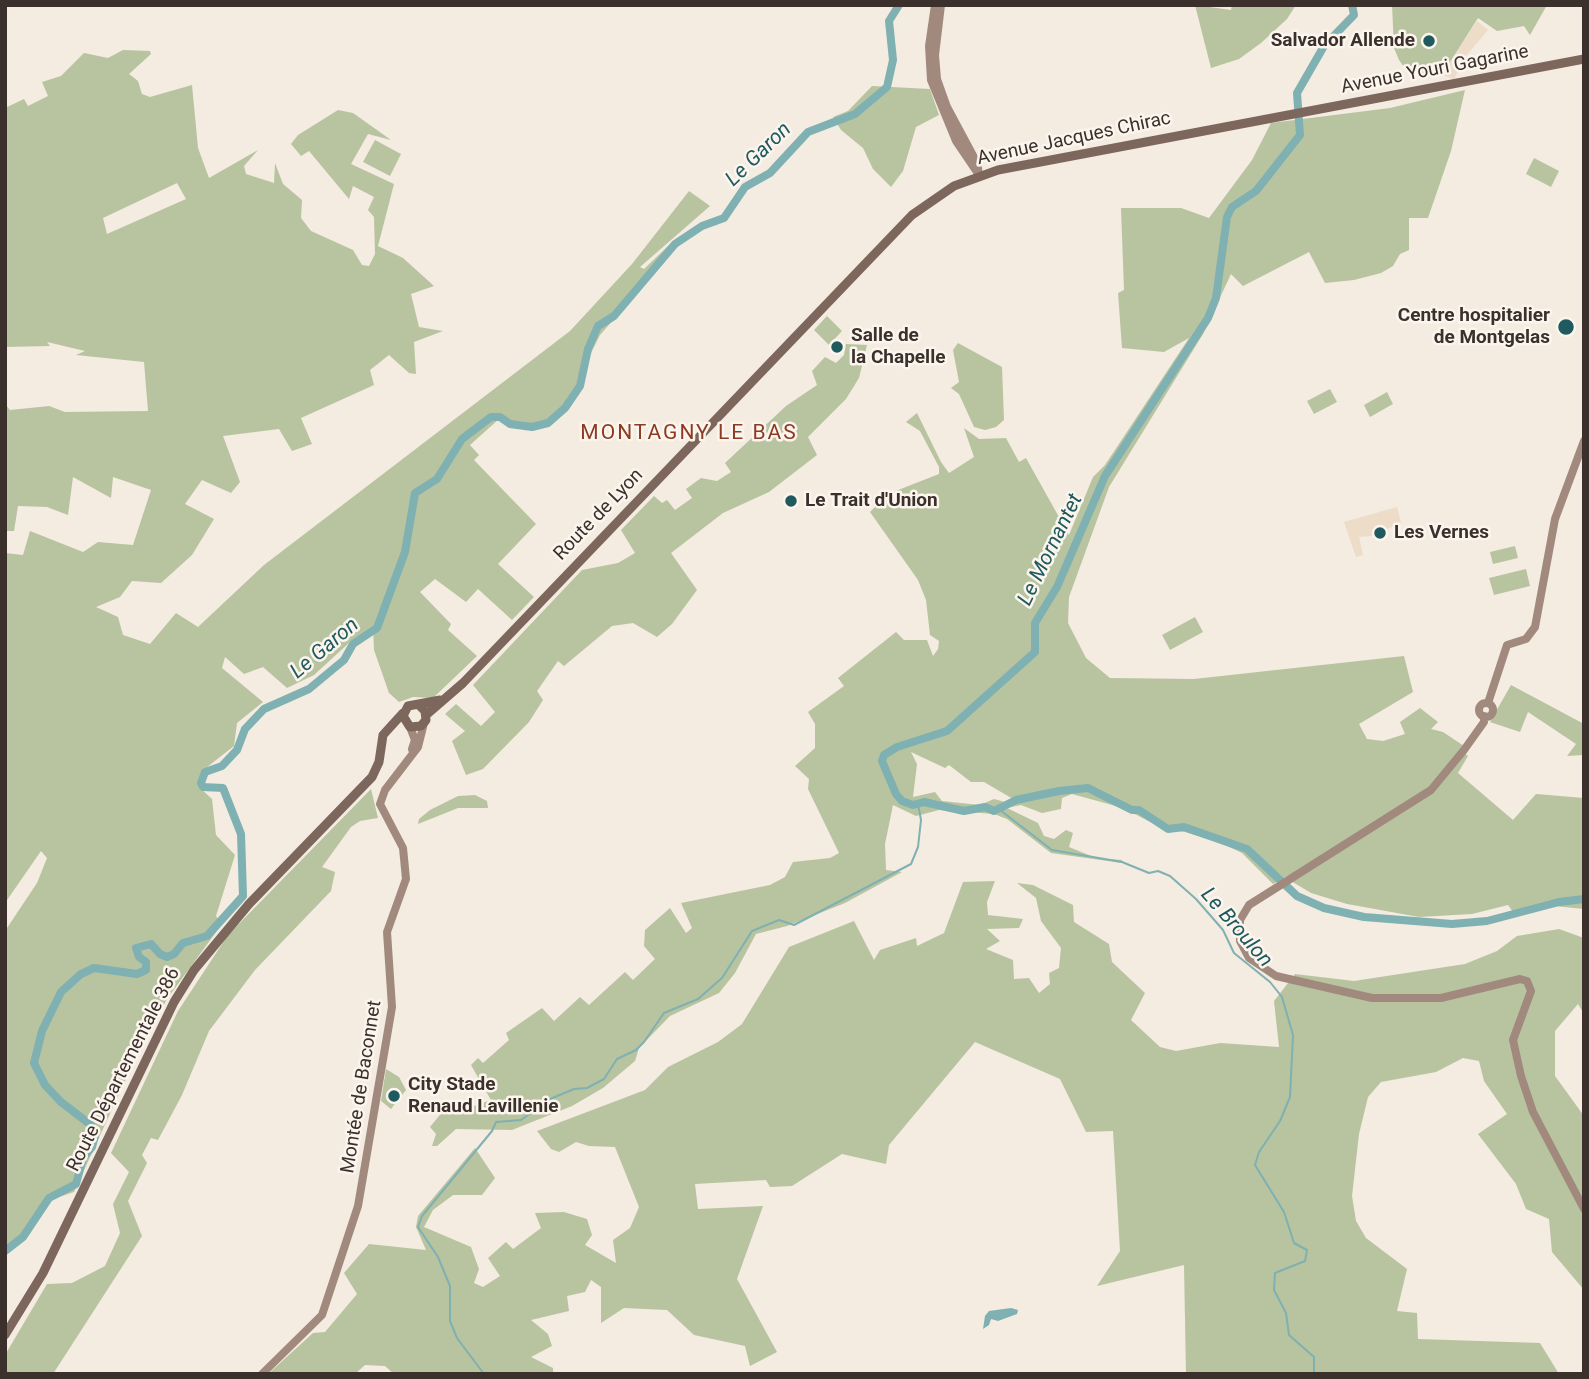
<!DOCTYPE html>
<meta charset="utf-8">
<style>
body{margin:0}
#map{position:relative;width:1589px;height:1379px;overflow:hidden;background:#f4ebe1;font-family:Roboto,sans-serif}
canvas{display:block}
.frame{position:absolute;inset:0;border:7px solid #3b302b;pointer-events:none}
</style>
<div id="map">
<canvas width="1589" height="1379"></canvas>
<div class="frame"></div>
</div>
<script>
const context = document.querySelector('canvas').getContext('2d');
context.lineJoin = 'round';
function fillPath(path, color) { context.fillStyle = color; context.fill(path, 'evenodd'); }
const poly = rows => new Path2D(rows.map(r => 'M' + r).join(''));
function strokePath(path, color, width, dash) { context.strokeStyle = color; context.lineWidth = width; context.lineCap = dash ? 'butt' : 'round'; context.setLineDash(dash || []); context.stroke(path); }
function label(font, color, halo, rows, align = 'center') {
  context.font = font + ' Roboto,sans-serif'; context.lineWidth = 5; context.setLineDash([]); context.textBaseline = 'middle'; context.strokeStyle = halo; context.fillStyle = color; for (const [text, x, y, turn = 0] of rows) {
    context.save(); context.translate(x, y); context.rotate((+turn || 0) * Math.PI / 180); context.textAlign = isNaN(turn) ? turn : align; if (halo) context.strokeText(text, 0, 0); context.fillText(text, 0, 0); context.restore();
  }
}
const green = poly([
 [1195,5,1231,10,1232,5,1296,5,1287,19,1261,43,1239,59,1211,68],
 [1392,5,1547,5,1530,35,1524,26,1497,31,1478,18,1442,75,1424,77,1406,70,1399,60,1394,48],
 [123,50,150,51,151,54,129,74,138,81,142,94,150,97,192,85,198,148,209,178,258,150,244,166,246,174,274,183,275,163,283,184,302,200,301,218,311,231,353,250,362,265,369,266,375,254,374,217,368,210,374,197,353,186,349,199,309,151,301,156,291,144,298,135,338,110,353,113,391,140,368,134,351,164,394,184,378,246,403,258,434,286,411,294,419,327,443,331,414,342,416,374,409,373,389,355,370,370,374,385,301,418,312,444,292,451,279,429,223,436,240,482,231,493,202,480,185,504,214,519,192,555,161,583,132,581,120,597,96,607,118,617,123,635,150,644,176,613,198,627,264,565,570,331,632,264,689,191,710,206,640,267,644,269,669,245,671,254,600,335,588,359,582,386,563,413,548,425,530,429,512,427,499,419,470,445,479,455,474,460,536,524,498,564,534,597,512,620,478,589,466,602,435,579,420,592,451,624,448,630,477,656,433,698,413,697,399,702,389,693,374,650,373,627,350,642,314,675,287,688,263,667,244,674,225,657,222,668,263,702,237,723,234,746,202,771,199,787,212,799,216,835,235,855,216,916,222,924,167,999,137,1055,74,1192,50,1200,24,1239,5,1252,5,931,37,883,47,858,41,851,5,903,5,553,23,555,30,531,83,552,98,542,133,545,151,490,113,477,111,498,73,477,68,515,47,507,18,506,14,531,5,531,5,404,10,410,49,406,65,412,148,411,144,362,76,355,85,351,47,342,50,346,5,347,5,108,24,99,28,106,48,96,42,82,61,76,84,53,108,58],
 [177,183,186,199,107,234,103,218],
 [872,86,930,89,939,115,916,127,903,171,891,187,873,169,863,148,841,130,833,117,848,111],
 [1465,90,1451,151,1428,218,1409,218,1409,250,1400,254,1393,266,1381,273,1354,280,1325,283,1309,252,1243,286,1231,274,1203,334,1109,487,1069,597,1068,623,1086,658,1110,678,1194,679,1404,656,1413,692,1359,724,1367,739,1383,741,1405,734,1400,722,1420,708,1438,722,1431,729,1443,732,1464,746,1460,750,1468,756,1458,773,1513,820,1536,794,1584,798,1584,909,1554,906,1516,916,1508,905,1472,914,1419,917,1347,904,1311,893,1291,881,1408,809,1273,884,1242,853,1221,843,1185,832,1164,829,1123,808,1072,794,1062,798,1061,809,1042,813,1021,805,1007,808,1038,823,1044,836,1054,839,1066,830,1073,833,1069,847,1096,858,1122,860,1122,863,1051,853,1007,819,994,814,939,810,916,816,893,805,885,844,886,870,902,872,845,903,787,926,756,934,735,973,719,993,670,1016,639,1048,635,1061,603,1088,572,1106,512,1130,456,1129,437,1146,432,1146,436,1134,430,1127,447,1106,462,1110,491,1100,471,1065,478,1058,483,1063,509,1040,506,1033,542,1008,554,1021,580,997,589,1005,625,972,633,980,655,959,644,946,645,930,670,908,686,933,692,928,681,903,770,885,785,877,793,862,830,858,839,853,808,789,809,779,795,766,815,748,815,724,808,712,844,686,838,678,896,632,904,640,927,640,933,656,938,649,939,641,930,635,926,600,918,580,870,512,888,494,939,474,939,467,920,431,906,422,917,413,941,462,949,473,974,457,964,428,979,439,1006,438,1019,462,1026,458,1069,535,1093,477,1105,465,1189,338,1164,352,1122,348,1118,293,1124,290,1121,208,1181,208,1209,218,1252,160,1271,123,1390,108],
 [911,752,945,768,949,765,971,782,984,782,1013,799,1005,802,994,799,980,805,942,801,935,792,913,797,917,764],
 [375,140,401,154,390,176,363,162],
 [1534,158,1559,171,1551,187,1526,174],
 [827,316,842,331,829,345,814,330],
 [958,343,1002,367,1004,420,996,427,985,430,974,427,959,394,951,388,959,382,953,350],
 [846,344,867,345,859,378,846,399,808,437,817,455,769,492,723,513,671,553,697,590,672,624,657,637,633,623,612,626,564,666,558,661,537,691,543,700,529,722,483,769,466,775,452,741,465,731,445,714,456,704,481,726,495,712,473,685,582,570,618,563,635,553,621,530,654,496,662,503,667,500,675,510,692,498,686,489,701,478,717,481,731,472,725,463,786,406,817,385,812,371,825,357,836,363,844,355],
 [1330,389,1337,402,1314,414,1307,401],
 [1387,392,1393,404,1370,417,1364,405],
 [1515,546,1518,558,1493,564,1490,552],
 [1526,569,1530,586,1494,595,1489,578],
 [1195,617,1203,632,1170,650,1162,635],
 [1511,685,1584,724,1584,755,1567,756,1576,744,1528,712,1520,732,1490,722],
 [371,789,378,818,360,821,351,827,322,867,335,872,331,891,255,970,209,1031,182,1095,158,1140,151,1138,142,1155,147,1163,128,1201,142,1236,53,1374,5,1374,5,1355,47,1284,72,1283,105,1266,120,1233,113,1204,129,1172,111,1153,178,1011,228,935],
 [475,795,487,801,488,808,458,808,418,824,419,819,430,810,458,796],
 [995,881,987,902,988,915,1023,919,1019,928,987,929,1000,941,986,949,1013,960,1014,979,1029,978,1039,993,1050,984,1049,973,1059,968,1061,948,1041,921,1036,898,1017,883,1033,885,1073,905,1074,922,1109,944,1112,962,1145,993,1131,1020,1160,1047,1176,1051,1220,1043,1279,1047,1274,1001,1295,974,1354,981,1465,964,1497,951,1517,936,1559,929,1584,938,1584,1014,1578,1004,1555,1031,1555,1076,1584,1116,1584,1290,1552,1252,1549,1219,1526,1209,1516,1184,1478,1134,1507,1114,1484,1081,1479,1061,1463,1058,1436,1072,1381,1082,1368,1097,1359,1134,1352,1196,1356,1221,1366,1238,1407,1269,1397,1311,1417,1313,1418,1339,1540,1343,1559,1374,1186,1374,1184,1265,1097,1286,1120,1251,1113,1131,1086,1132,1060,1079,975,1042,889,1145,886,1164,842,1154,792,1186,770,1187,766,1180,695,1184,698,1209,763,1206,737,1279,777,1352,750,1366,745,1346,694,1335,667,1310,624,1308,601,1323,601,1287,591,1280,585,1292,567,1296,569,1311,531,1320,548,1334,552,1346,531,1357,553,1368,553,1374,394,1374,385,1366,365,1365,355,1374,268,1374,313,1333,325,1332,357,1294,344,1273,369,1244,426,1250,416,1227,418,1216,475,1148,495,1178,482,1195,453,1195,433,1210,424,1227,471,1247,479,1269,474,1283,483,1287,500,1276,488,1258,506,1242,513,1249,541,1228,535,1213,564,1212,587,1219,592,1235,585,1245,616,1263,613,1240,630,1228,639,1207,615,1147,589,1146,576,1142,559,1152,551,1149,537,1131,645,1090,668,1067,718,1042,742,1024,789,947,854,921,874,960,880,950,916,938,917,946,944,933,963,882],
 [386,1069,399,1077,406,1090,391,1109,381,1101]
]);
const plaza = poly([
 [1477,21,1488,30,1466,56,1454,79,1442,75],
 [1397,507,1401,523,1371,536,1359,537,1363,555,1356,557,1344,522]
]);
const water = poly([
 [1011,1308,1018,1310,1017,1314,998,1321,991,1319,989,1325,983,1329,985,1316,989,1311]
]);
const stream = poly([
 [1000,810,1052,850,1122,862,1149,873,1158,871,1170,876,1196,899,1223,930,1234,953,1270,982,1282,997,1293,1035,1290,1097,1280,1121,1259,1152,1255,1165,1284,1212,1294,1243,1307,1250,1305,1261,1275,1273,1274,1290,1286,1313,1289,1335,1314,1357,1314,1374],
 [484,1374,457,1338,450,1321,450,1286,438,1257,418,1227,422,1216,492,1131,496,1122,521,1120,550,1099,574,1089,587,1088,604,1079,617,1059,636,1050,644,1042,664,1013,698,999,722,978,752,931,779,920,794,925,911,864,918,847,921,820,918,804]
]);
const river = poly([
 [1352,5,1354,15,1324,46,1297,93,1300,135,1256,191,1232,207,1227,217,1216,298,1208,318,1105,476,1057,587,1035,623,1035,652,947,731,897,747,884,755,882,761,896,794,902,801,913,805,924,802,964,811,985,807,994,811,1016,800,1059,791,1088,788,1132,810,1139,810,1168,829,1184,827,1247,849,1297,896,1324,908,1364,917,1452,924,1487,921,1559,902,1584,899],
 [5,1251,23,1237,49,1198,76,1184,83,1158,92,1147,95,1136,91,1125,61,1102,45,1085,34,1063,42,1031,61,992,81,974,94,968,137,974,146,970,146,962,139,957,136,948,151,944,160,954,167,957,174,954,183,943,207,936,243,896,241,834,223,788,203,787,201,783,205,772,222,766,237,750,245,729,264,709,309,689,344,660,353,644,377,628,405,552,415,493,437,479,462,439,491,417,500,417,510,424,532,427,548,423,565,408,580,386,588,349,598,326,614,316,675,244,702,226,724,218,745,187,770,173,808,132,855,114,887,87,893,60,889,21,899,5]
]);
const secondary = poly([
 [935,5,929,46,931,80,956,141,979,175],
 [941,5,935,55,937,79,947,107,977,163,979,174],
 [1488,703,1507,645,1526,639,1535,627,1555,519,1584,441],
 '1479 710a7 7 0 1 1 14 0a7 7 0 1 1-14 0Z',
 [1484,716,1484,722,1464,750,1431,790,1249,905,1240,920,1240,941,1249,958,1276,976,1372,998,1441,998,1520,979,1527,981,1531,991,1513,1040,1521,1076,1533,1112,1584,1209],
 [410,727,415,740,412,749],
 [262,1374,322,1315,358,1206,392,1007,387,932,406,879,403,848,380,804,385,790,418,747,424,723]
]);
const primary = poly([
 [419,705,425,711,426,720,421,726,410,727,403,716,408,706,440,700],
 [426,715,463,683,912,215,954,186,998,170,1584,59],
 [5,1335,43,1273,174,1002,194,970,249,904,372,777,379,762,383,735,403,713]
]);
const markers = [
 [1429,41,7,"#1f5a5e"],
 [1566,327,9,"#1f5a5e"],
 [837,347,7,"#1f5a5e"],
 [791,501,7,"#1f5a5e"],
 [1380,533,7,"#1f5a5e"],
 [394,1096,7,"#1f5a5e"]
];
const poiNames = [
 ["Salvador Allende",1415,41,"right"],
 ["Centre hospitalier",1550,316,"right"],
 ["de Montgelas",1550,338,"right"],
 ["Salle de",851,336],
 ["la Chapelle",851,358],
 ["Le Trait d'Union",805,501],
 ["Les Vernes",1394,533],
 ["City Stade",408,1085],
 ["Renaud Lavillenie",408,1107]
];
const streetNames = [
 ["Avenue Youri Gagarine",1435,70,-11],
 ["Avenue Jacques Chirac",1074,139,-12],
 ["Route de Lyon",599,515,-46],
 ["Route Départementale 386",124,1070,-63],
 ["Montée de Baconnet",362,1087,-81]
];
const waterNames = [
 ["Le Garon",759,155,-44],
 ["Le Mornantet",1051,550,-64],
 ["Le Garon",325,649,-40],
 ["Le Broulon",1236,928,49]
];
const neighbourhoodNames = [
 ["MONTAGNY LE BAS",689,434]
];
fillPath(green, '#b8c4a0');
fillPath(plaza, '#ecdcc8');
fillPath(water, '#7fb0b2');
strokePath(stream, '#7fb0b2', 2);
strokePath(river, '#7fb0b2', 8);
strokePath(secondary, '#a18a7d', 8);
strokePath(primary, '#7d675c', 9);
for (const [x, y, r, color] of markers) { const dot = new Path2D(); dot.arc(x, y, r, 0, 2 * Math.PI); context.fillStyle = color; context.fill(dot); strokePath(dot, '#fbf5ee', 2.5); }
label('bold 19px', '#3b302b', '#fbf5ee', poiNames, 'left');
label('19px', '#3b302b', '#fbf5ee', streetNames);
label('italic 21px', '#1f5a5e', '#fbf5ee', waterNames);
context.letterSpacing = '2px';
label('21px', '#8c3b22', '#fbf5ee', neighbourhoodNames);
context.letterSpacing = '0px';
</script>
